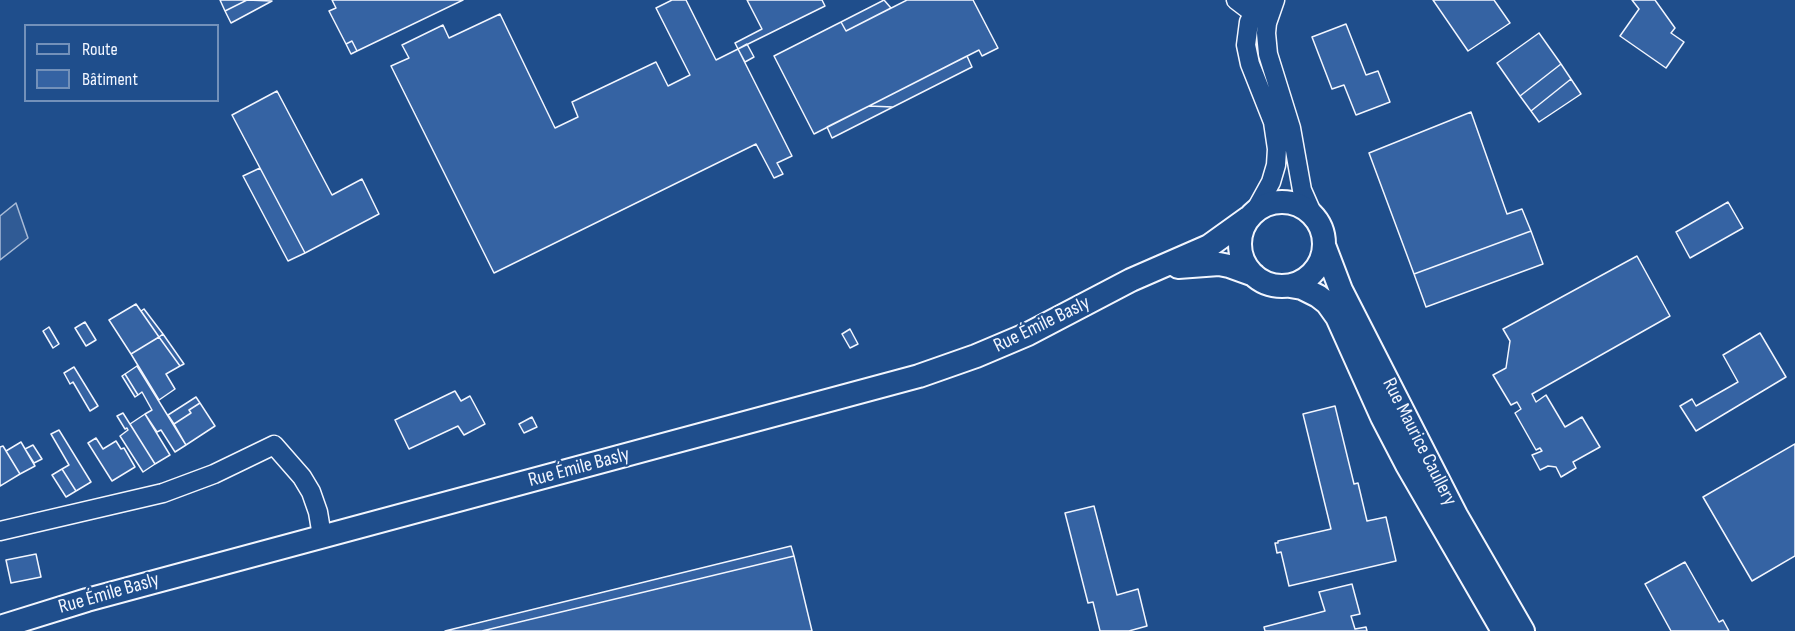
<!DOCTYPE html>
<meta charset="utf-8">
<style>
body{margin:0}
#map{position:relative;width:1795px;height:631px;overflow:hidden;background:#1f4e8c;font-family:"Sofia Sans Condensed",sans-serif}
canvas{display:block}
.legend{position:absolute;left:24px;top:24px;width:195px;height:78px;box-sizing:border-box;background:#1f4e8c;border:2px solid #7391ba;margin:0;padding:8px 10px;list-style:none;font-size:18px;color:#f2f6ff}
.legend li{display:flex;align-items:center;gap:12px;height:30px}
.legend b{width:30px;border:2px solid #7391ba}
</style>
<div id="map">
<canvas width="1795" height="631"></canvas>
<ul class="legend">
<li><b style="height:8px;background:#1f4e8c"></b>Route</li>
<li><b style="height:16px;background:#3563a3"></b>Bâtiment</li>
</ul>
</div>
<script>
const context = document.querySelector('canvas').getContext('2d');
context.lineJoin = 'round';
function fillPath(path, color) { context.fillStyle = color; context.fill(path, 'evenodd'); }
const poly = rows => new Path2D(rows.map(r => 'M' + r).join(''));
function strokePath(path, color, width, dash) { context.strokeStyle = color; context.lineWidth = width; context.lineCap = dash ? 'butt' : 'round'; context.setLineDash(dash || []); context.stroke(path); }
function label(font, color, halo, rows, align = 'center') {
  context.font = font + ' "Sofia Sans Condensed",sans-serif'; context.lineWidth = 4.5; context.setLineDash([]); context.textBaseline = 'middle'; context.strokeStyle = halo; context.fillStyle = color; for (const [text, x, y, turn = 0] of rows) {
    context.save(); context.translate(x, y); context.rotate((+turn || 0) * Math.PI / 180); context.textAlign = isNaN(turn) ? turn : align; if (halo) context.strokeText(text, 0, 0); context.fillText(text, 0, 0); context.restore();
  }
}
const built = poly([
 [16,203,28,238,0,260,0,216,16,203]
]);
const building = poly([
 [220,0,247,0,225,11,220,0],
 [247,0,272,1,231,23,225,11,247,0],
 [332,0,463,0,357,51,352,41,346,44,329,11,336,8,332,0],
 [672,0,686,0,716,60,738,49,792,156,777,163,783,174,774,178,756,144,494,273,391,66,409,58,402,45,443,25,449,38,500,14,555,128,578,117,572,102,656,62,668,86,690,75,656,8,672,0],
 [747,0,822,0,825,6,738,49,735,43,762,29,747,0],
 [884,0,891,8,846,31,841,22,884,0],
 [907,0,973,0,998,48,982,56,979,50,814,134,774,56,841,22,846,31,907,0],
 [1433,0,1494,0,1510,23,1468,51,1433,0],
 [1632,0,1655,0,1675,28,1671,33,1684,42,1666,68,1620,36,1639,9,1632,0],
 [1346,24,1366,75,1378,71,1390,102,1356,115,1344,85,1332,89,1312,37,1346,24],
 [1539,33,1561,64,1520,96,1497,63,1539,33],
 [352,41,357,51,351,54,346,44,352,41],
 [747,44,754,57,745,62,738,49,747,44],
 [967,56,972,67,893,107,869,106,967,56],
 [1561,64,1571,79,1531,111,1520,96,1561,64],
 [1571,79,1581,94,1539,122,1531,111,1571,79],
 [277,91,332,195,362,179,379,214,305,253,232,115,277,91],
 [869,106,893,107,832,138,827,127,869,106],
 [1471,112,1507,214,1522,209,1531,231,1414,274,1369,153,1471,112],
 [260,168,305,253,288,261,243,176,260,168],
 [1728,202,1743,228,1690,258,1676,232,1728,202],
 [1531,231,1543,264,1426,307,1414,274,1531,231],
 [1637,256,1670,316,1532,394,1536,402,1546,395,1565,427,1582,417,1600,447,1573,462,1576,468,1561,477,1556,467,1548,466,1540,470,1532,455,1542,451,1540,448,1536,450,1515,413,1521,409,1517,402,1511,405,1493,375,1506,368,1510,341,1503,329,1637,256],
 [136,304,159,337,131,354,109,320,136,304],
 [144,309,163,334,159,337,141,311,144,309],
 [85,322,96,340,86,346,75,328,85,322],
 [49,327,59,344,53,348,43,331,49,327],
 [850,329,858,344,850,348,842,334,850,329],
 [1760,333,1786,377,1696,431,1680,406,1692,399,1696,406,1738,382,1723,355,1760,333],
 [163,334,184,364,180,366,159,337,163,334],
 [159,337,180,366,166,374,175,389,159,400,131,354,159,337],
 [137,366,186,445,175,452,161,430,157,432,145,414,152,410,142,392,138,395,125,374,137,366],
 [74,367,98,406,90,411,73,382,70,384,64,373,74,367],
 [125,374,138,395,135,397,122,376,125,374],
 [455,391,461,401,470,396,485,424,464,435,458,426,409,449,395,420,455,391],
 [196,397,200,403,189,410,191,413,174,424,168,415,196,397],
 [200,403,215,426,186,445,174,424,191,413,189,410,200,403],
 [1335,406,1354,484,1358,483,1367,521,1386,517,1396,561,1289,586,1281,552,1277,553,1275,543,1278,543,1278,541,1331,529,1303,414,1335,406],
 [123,413,155,464,143,472,120,436,128,430,127,428,125,429,117,416,123,413],
 [145,414,170,455,155,464,130,424,145,414],
 [532,417,537,427,524,433,519,424,532,417],
 [59,430,91,482,76,491,62,469,69,465,51,434,59,430],
 [96,438,103,449,116,441,121,449,124,448,135,467,112,481,88,443,96,438],
 [21,442,35,466,20,474,6,451,21,442],
 [1795,444,1795,556,1752,581,1703,497,1795,444],
 [33,445,42,459,34,463,25,449,33,445],
 [3,446,20,474,0,486,0,447,3,446],
 [62,469,76,491,66,497,52,475,62,469],
 [1094,506,1117,595,1138,589,1147,626,1129,631,1100,631,1093,602,1088,603,1065,513,1094,506],
 [791,546,794,556,482,631,445,631,791,546],
 [36,554,41,577,11,583,6,560,36,554],
 [794,556,812,631,482,631,794,556],
 [1685,562,1719,622,1723,620,1729,631,1671,631,1645,584,1685,562],
 [1352,584,1360,614,1351,616,1355,629,1366,627,1367,631,1265,631,1264,627,1325,611,1319,592,1352,584]
]);
const minor = poly([
 [1236,0,1261,19],
 [1275,0,1267,23,1266,33,1268,54,1291,128,1302,190,1313,215],
 [1255,211,1271,182,1276,165,1277,149,1273,122,1250,64,1246,45,1249,22,1260,0],
 [0,531,163,493,214,474,274,445,302,477,311,492,318,512,322,536]
]);
const tertiary = poly([
 '1240 244a42 42 0 1 1 84 0a42 42 0 1 1-84 0Z',
 [1325,248,1341,290,1456,515,1523,631],
 [1178,267,1219,264,1229,266,1254,275],
 [1290,286,1302,288,1318,296,1327,303,1337,317,1382,417,1407,465,1503,631],
 [0,627,87,600,919,376,976,356,1028,334,1131,280,1209,246,1248,218]
]);
const streetNames = [
 ["Rue Émile Basly",1042,325,-26],
 ["Rue Maurice Caullery",1419,442,63],
 ["Rue Émile Basly",579,468,-15],
 ["Rue Émile Basly",109,594,-16]
];
fillPath(built, '#305b95');
strokePath(built, '#a8bbd7', 1.5);
fillPath(building, '#3563a3');
strokePath(building, '#f2f6ff', 1.5);
strokePath(minor, '#f2f6ff', 21);
strokePath(tertiary, '#f2f6ff', 26);
strokePath(minor, '#1f4e8c', 18);
strokePath(tertiary, '#1f4e8c', 22);
label('20px', '#f2f6ff', '#1f4e8c', streetNames);
</script>
